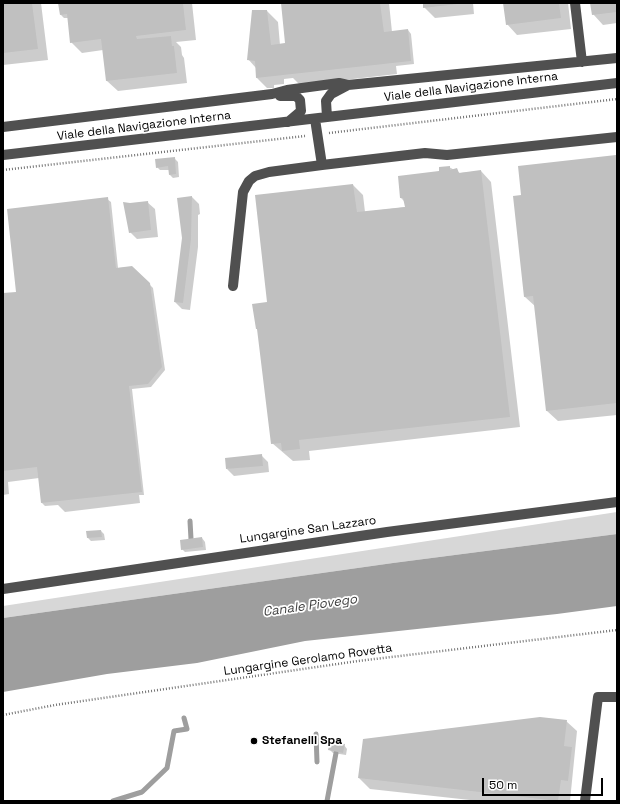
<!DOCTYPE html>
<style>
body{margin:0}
#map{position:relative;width:620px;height:804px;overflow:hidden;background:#fff;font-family:"Space Grotesk",sans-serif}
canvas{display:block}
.frame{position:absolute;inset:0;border:4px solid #000;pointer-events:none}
.scale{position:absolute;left:482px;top:778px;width:121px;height:18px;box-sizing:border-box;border:2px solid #000;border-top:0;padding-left:5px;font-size:12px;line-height:14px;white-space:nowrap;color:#000;-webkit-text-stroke:3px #fff;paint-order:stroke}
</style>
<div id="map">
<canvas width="620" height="804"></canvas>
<div class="frame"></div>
<div class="scale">50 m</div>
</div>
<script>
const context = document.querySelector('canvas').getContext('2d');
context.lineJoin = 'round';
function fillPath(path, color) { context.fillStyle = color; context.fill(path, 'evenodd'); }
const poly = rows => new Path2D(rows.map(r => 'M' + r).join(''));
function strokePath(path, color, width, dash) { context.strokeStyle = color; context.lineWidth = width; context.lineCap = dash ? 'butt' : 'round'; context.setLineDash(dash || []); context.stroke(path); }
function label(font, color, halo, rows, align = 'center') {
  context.font = font + ' "Space Grotesk",sans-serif'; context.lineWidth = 3.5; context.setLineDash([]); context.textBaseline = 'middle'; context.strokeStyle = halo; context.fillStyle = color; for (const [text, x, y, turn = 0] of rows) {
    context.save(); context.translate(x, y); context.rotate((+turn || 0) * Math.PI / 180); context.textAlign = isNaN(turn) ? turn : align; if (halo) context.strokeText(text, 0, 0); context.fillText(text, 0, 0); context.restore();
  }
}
const green = poly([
 [617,512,617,534,393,563,3,618,3,606]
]);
const water = poly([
 [617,534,617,606,557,614,305,641,197,663,107,674,3,692,3,618,393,563]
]);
const shadow = poly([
 [3,3,41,3,48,60,3,65],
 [59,3,192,3,196,40,176,42,181,47,182,55,184,58,187,83,118,91,107,81,103,50,82,53,71,42,68,18,64,18,61,15],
 [282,3,389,3,392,32,408,30,411,34,414,64,396,66,397,74,300,85,293,78,284,79,284,84,274,85,274,88,267,88,257,78,256,68,248,59,267,11,278,22,280,45,286,46],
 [424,3,473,3,474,14,435,18,424,7],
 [504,3,568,3,571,29,517,35,507,24],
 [591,3,617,3,617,23,603,25,593,14],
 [615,156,617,158,617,415,558,421,547,411,536,307,525,297,522,196],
 [174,158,178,162,179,177,173,178,170,175,170,170,160,170,157,167],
 [449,167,460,173,481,171,491,182,520,427,309,451,310,460,293,461,272,443,259,331,257,329,268,303,353,185,363,195,365,212,406,207,405,202,401,198],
 [192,197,199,204,200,214,198,215,198,247,190,310,182,309,175,302,183,238,178,199],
 [107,199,111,202,118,268,132,267,153,288,165,370,151,387,132,389,144,495,139,495,140,503,65,512,58,505,45,506,42,503,39,478,8,482,9,494,3,495,3,294,16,293],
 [147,202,155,209,158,237,137,239,130,232,130,204],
 [261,455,268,462,269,472,234,476,227,469],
 [101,531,104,534,105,540,91,541,88,538,87,532],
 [202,538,205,542,206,550,185,552,182,549],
 [566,721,577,731,570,801,479,801,370,789,359,778],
 [344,745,347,749,346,755,333,753,330,750]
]);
const stream = poly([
 [190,521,191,539],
 [316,734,317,762],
 [113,801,142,792,167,768,174,731,187,729,184,718],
 [327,801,336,753]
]);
const building = poly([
 [3,3,32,3,38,49,3,53],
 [58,3,183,3,186,30,136,36,137,39,171,36,172,46,174,46,177,73,106,81,101,39,70,43,67,14,60,15],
 [281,3,380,3,384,32,408,29,411,61,256,78,255,61,247,60,252,10,267,10,271,45,285,43],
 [423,3,458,3,458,4,423,8],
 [503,3,559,3,561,18,506,25],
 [590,3,617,3,617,12,592,15],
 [616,155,617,403,546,411,533,296,524,297,513,196,521,195,518,166],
 [175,157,176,174,169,175,168,166,156,168,155,159],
 [450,166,450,170,457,168,459,173,481,170,510,417,299,440,300,449,282,451,281,443,271,444,257,329,256,329,252,304,267,302,255,195,353,184,357,212,405,207,403,198,400,198,398,176,439,171,439,167],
 [192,196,191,239,183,303,174,302,182,238,177,198],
 [108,197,116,268,132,266,150,283,162,367,148,384,129,386,142,492,41,503,37,467,3,471,3,293,16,292,7,209],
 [148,201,151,230,129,233,123,202,130,203],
 [262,454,263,466,226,469,225,458],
 [101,530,102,537,87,538,86,531],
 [202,537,203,547,181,550,180,540],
 [540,717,567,720,564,746,572,747,568,781,561,780,558,801,358,778,363,739],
 [330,742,345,744,343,753,328,750]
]);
const path = poly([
 [329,133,617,99],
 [3,170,305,136],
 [3,715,55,705,358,661,617,630]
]);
const minor = poly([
 [575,3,582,62],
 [280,96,296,96,300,100,301,111,288,122],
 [327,117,326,101,331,94,348,85],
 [315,119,322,165,425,153,447,155,617,137],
 [3,127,272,94,287,90,339,83,348,85,617,58],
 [3,155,617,83],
 [233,286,243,192,249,181,255,176,269,172,322,165],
 [3,589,387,532,617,502],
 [585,801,598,697,617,697]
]);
const markers = [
 [254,741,4,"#000"]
];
const streetNames = [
 ["Viale della Navigazione Interna",471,87,-7],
 ["Viale della Navigazione Interna",144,126,-7],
 ["Lungargine San Lazzaro",308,530,-8],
 ["Lungargine Gerolamo Rovetta",308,660,-8]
];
const poiNames = [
 ["Stefanelli Spa",262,741]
];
const waterNames = [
 ["Canale Piovego",310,606,-8]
];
fillPath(green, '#d7d7d7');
fillPath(water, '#9e9e9e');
fillPath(shadow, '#0003');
strokePath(stream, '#9e9e9e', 5);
fillPath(building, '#c0c0c0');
strokePath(path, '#727272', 2.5, [1, 2]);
strokePath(minor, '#505050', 10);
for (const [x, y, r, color] of markers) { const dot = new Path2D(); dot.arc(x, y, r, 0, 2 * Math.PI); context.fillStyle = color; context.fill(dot); strokePath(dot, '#fff', 1.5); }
label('12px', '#000', '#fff', streetNames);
label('bold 12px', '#000', '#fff', poiNames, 'left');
label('italic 13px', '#3f3f3f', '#fff', waterNames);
</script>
